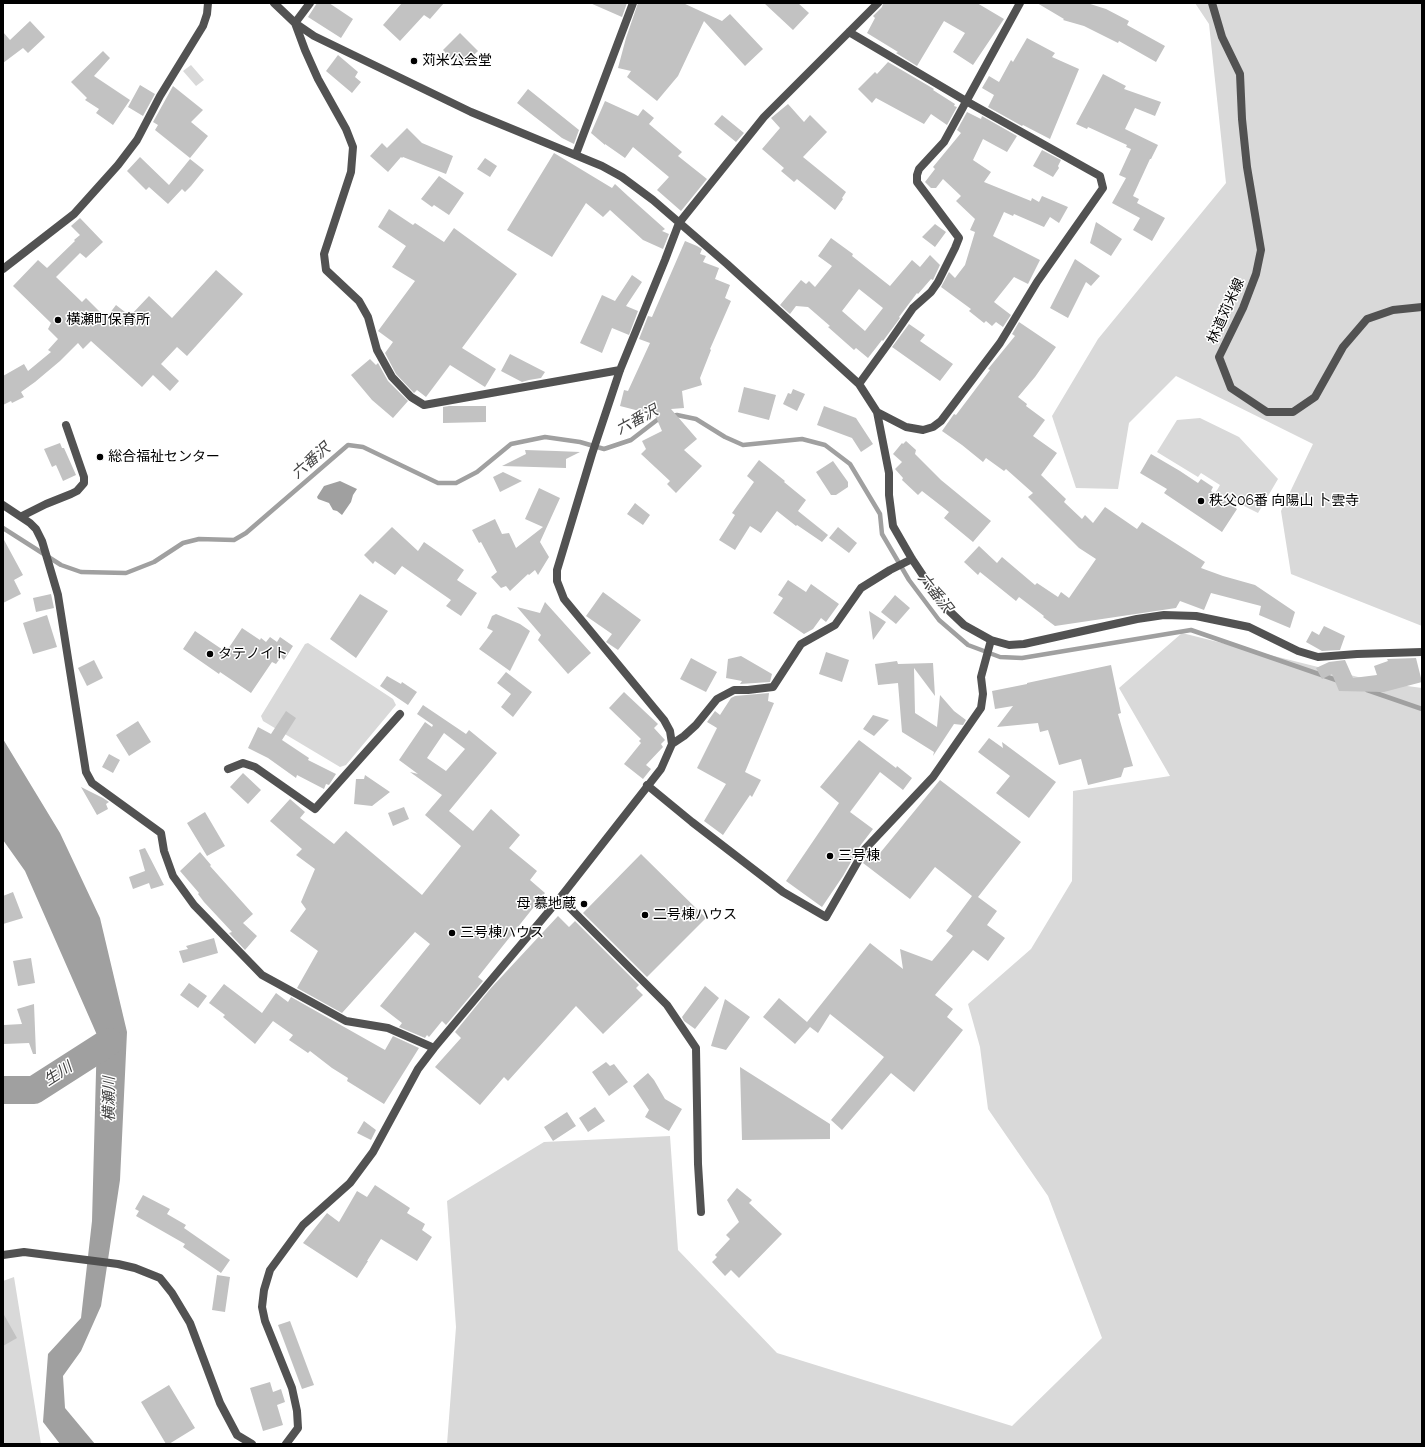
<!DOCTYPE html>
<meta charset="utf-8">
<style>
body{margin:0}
#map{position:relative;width:1425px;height:1447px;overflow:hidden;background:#fff;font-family:Raleway,sans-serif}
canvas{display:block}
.frame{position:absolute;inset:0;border:4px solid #000;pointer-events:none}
</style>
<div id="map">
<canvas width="1425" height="1447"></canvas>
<div class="frame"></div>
</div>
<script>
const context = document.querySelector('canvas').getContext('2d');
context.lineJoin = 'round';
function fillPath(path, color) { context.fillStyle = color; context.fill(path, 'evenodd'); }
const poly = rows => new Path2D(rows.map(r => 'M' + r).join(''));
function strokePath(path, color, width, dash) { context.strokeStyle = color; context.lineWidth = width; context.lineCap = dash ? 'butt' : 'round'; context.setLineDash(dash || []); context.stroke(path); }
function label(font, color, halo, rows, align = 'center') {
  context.font = font + ' Raleway,"Noto Sans JP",sans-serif'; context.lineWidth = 3; context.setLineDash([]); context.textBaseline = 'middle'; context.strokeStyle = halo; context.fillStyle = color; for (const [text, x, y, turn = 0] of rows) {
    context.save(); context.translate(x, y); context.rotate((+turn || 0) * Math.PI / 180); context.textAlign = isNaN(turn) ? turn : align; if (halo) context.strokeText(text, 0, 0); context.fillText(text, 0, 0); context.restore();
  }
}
const green = poly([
 [1195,3,1422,3,1422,626,1291,574,1281,511,1313,444,1176,376,1129,423,1118,489,1076,488,1052,416,1098,339,1226,183,1209,24],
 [191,65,204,80,196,86,183,71],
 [1200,418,1239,437,1278,479,1258,513,1216,492,1220,485,1201,473,1198,477,1157,452,1177,420],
 [1182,633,1378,682,1422,688,1422,1444,447,1444,456,1327,447,1201,544,1142,670,1136,678,1250,777,1353,1012,1426,1102,1338,1048,1196,988,1109,980,1047,968,1004,1031,949,1072,881,1073,791,1170,776,1119,688],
 [308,643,393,699,396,705,346,765,340,767,263,721,261,716,305,644],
 [14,1277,41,1444,3,1444,3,1281]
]);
const water = poly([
 [340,481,357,489,353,495,351,502,342,515,337,511,333,510,329,503,318,499,317,497,324,486],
 [3,739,60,833,100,918,127,1032,120,1180,101,1306,81,1351,63,1376,65,1408,95,1444,60,1444,43,1422,48,1354,81,1318,92,1221,97,1035,25,871,3,840]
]);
const stream = poly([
 [672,416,677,415,696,419,725,437,743,445,802,439,825,445,850,464,880,514,882,534,909,580,939,620,968,645,1000,657,1022,658,1191,630,1339,681],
 [3,528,61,565,81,572,126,573,154,562,183,543,199,539,234,540,246,533,348,445,363,447,438,483,456,483,477,472,511,444,545,437,580,442,604,449,631,440,657,420,663,419],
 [1367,690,1422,709]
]);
const river = poly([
 [3,1090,34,1090,109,1042]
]);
const building = poly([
 [317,3,329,3,353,19,341,38,308,17],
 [402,3,444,3,430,19,424,15,400,41,383,25],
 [590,3,627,3,622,17],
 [638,3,683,3,722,21,730,14,763,49,745,66,704,21,678,76,657,101,627,77,631,71,618,68,626,38],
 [764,3,798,3,809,13,793,30],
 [883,3,977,3,1004,19,973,65,953,52,965,33,944,21,917,66,896,53,898,52,867,33,875,18,873,16,882,7],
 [1037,3,1087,3,1106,9,1129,21,1127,25,1165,46,1156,62,1119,41,1118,43,1084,26,1063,20,1064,19],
 [30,21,45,37,28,53,23,48,3,63,3,32,10,40],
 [460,33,478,51,460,68,443,50],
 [1027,38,1055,53,1052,57,1079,69,1050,139,1023,125,1022,126,988,107,994,95,982,88,989,76,999,82,1011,60,1013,62],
 [103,51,110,58,94,76,130,100,113,125,96,113,99,109,85,100,87,98,71,82],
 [338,55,358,72,355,77,361,82,352,93,326,71],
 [888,62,934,89,933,90,955,104,954,106,957,107,947,125,931,114,924,124,876,98,872,103,858,89,875,72,877,74],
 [1103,74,1126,86,1124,89,1161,102,1155,116,1135,108,1125,129,1158,145,1151,159,1150,159,1133,196,1139,199,1137,203,1165,218,1152,241,1133,230,1140,218,1112,203,1126,178,1119,175,1131,149,1126,147,1127,145,1088,127,1087,129,1076,124],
 [140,85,155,94,143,116,128,107],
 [173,86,203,110,191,122,208,136,190,158,155,130,158,125,153,122],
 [528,89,579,130,574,144,562,138,517,103],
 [605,101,638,116,643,109,654,118,649,124,682,152,678,156,707,179,681,211,657,190,669,177,633,147,625,158,605,144,605,145,591,133],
 [788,104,804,122,810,115,827,132,803,157,846,192,842,198,843,199,835,210,797,179,794,182,781,171,784,168,762,149,780,128,771,118],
 [967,112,981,119,982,116,1017,136,1007,152,983,139,973,160,991,172,984,182,1031,201,1032,198,1039,202,1042,196,1068,207,1059,223,1050,217,1044,227,1014,214,1013,216,1004,212,993,236,1040,260,1028,284,1014,277,994,302,1011,315,1003,327,996,322,992,326,986,321,984,323,969,311,971,309,941,287,949,272,955,278,965,265,975,232,970,230,975,219,956,201,961,196,943,179,936,188,931,188,925,182,935,169,933,167,961,133,957,130],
 [722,115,744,133,736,142,714,124],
 [407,128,422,143,453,156,446,174,403,157,402,158,401,157,388,172,370,156,382,143,387,148],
 [1042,150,1061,160,1058,166,1059,168,1053,177,1033,166],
 [554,153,612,188,615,184,628,196,665,229,662,231,669,234,663,249,643,240,610,210,603,217,586,203,552,257,507,230],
 [140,157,169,185,190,159,204,170,191,186,185,192,182,189,168,204,149,187,146,190,127,171],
 [485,158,497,166,490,177,477,169],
 [439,176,464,193,449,215,434,205,432,207,421,199],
 [389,209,413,225,415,223,444,242,454,228,517,274,462,348,496,369,485,387,450,365,426,397,417,390,414,393,396,374,385,353,393,342,378,331,415,281,392,267,406,246,378,227],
 [80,218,103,242,86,258,80,253,56,277,82,302,86,298,106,318,116,305,130,316,149,296,172,318,216,270,243,294,187,356,177,347,161,364,179,381,170,391,153,375,142,387,91,341,83,349,78,343,60,361,35,382,21,392,24,397,12,403,11,401,3,405,3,376,24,364,28,371,51,352,48,350,58,339,48,329,51,323,13,286,38,260,47,268,75,241,74,240,80,235,71,226],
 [1096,222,1122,239,1111,256,1090,243],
 [935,224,946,232,935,247,922,237],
 [831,238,853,254,852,256,890,286,912,260,920,267,930,255,940,265,933,280,931,279,918,294,917,293,899,317,900,318,883,341,882,340,868,358,856,348,854,350,828,327,830,326,808,307,796,306,790,314,780,305,801,280,806,284,809,281,815,287,832,266,818,256],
 [859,289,883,308,865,331,842,311],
 [685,241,697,246,702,249,700,254,706,256,703,262,719,268,715,279,730,285,725,298,731,301,710,349,711,350,700,378,702,385,682,391,684,408,671,409,697,439,684,450,702,466,676,493,667,484,670,481,641,454,646,449,642,441,662,431,655,415,620,406,624,390,628,391,650,343,639,339,648,316,652,317],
 [1075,259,1100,276,1091,286,1086,282,1068,318,1050,308],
 [632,275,642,282,626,306,638,311,629,335,612,328,602,353,580,343,602,295,615,301],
 [1019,322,1056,347,1035,377,1018,397,1027,404,1026,406,1045,420,1033,436,1057,453,1041,475,1066,499,1064,502,1082,519,1085,515,1093,523,1105,507,1137,529,1142,522,1205,562,1201,568,1223,576,1255,585,1295,612,1290,628,1259,615,1261,606,1211,593,1204,610,1180,601,1176,608,1055,626,1043,617,1044,616,1019,597,1016,601,980,572,978,575,964,562,979,546,997,563,1002,557,1035,585,1037,583,1058,597,1061,592,1069,598,1096,559,1079,548,1028,497,1033,493,1006,469,1004,471,986,458,983,462,962,445,942,431,954,414,956,415,990,370,988,369,1015,336,1012,334],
 [909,324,925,335,920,341,953,364,940,381,892,347],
 [510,354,545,372,541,378,529,380,522,382,501,371],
 [370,359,376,365,378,363,388,381,408,401,393,418,372,400,351,375],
 [744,387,776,395,769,420,738,412],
 [793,389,805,394,797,411,783,404,788,393,791,394],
 [449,406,486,406,486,422,443,423,443,407],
 [824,406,856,418,873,444,861,452,852,438,817,425],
 [906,441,916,450,915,454,941,480,991,521,973,542,944,518,949,512,922,491,918,495,902,480,903,478,895,469,902,462,893,454,902,443,903,444],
 [60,443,62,448,64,448,76,475,63,481,56,465,52,467,44,449],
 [525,450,556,451,580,452,566,459,566,468,502,466,526,454],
 [1151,454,1180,471,1198,483,1201,479,1213,487,1211,491,1237,509,1222,532,1164,493,1167,489,1140,473],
 [759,460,785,481,784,482,806,500,798,511,828,535,822,542,797,525,796,526,777,511,761,533,750,526,735,550,719,540,735,515,732,513,754,482,747,476],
 [833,461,848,482,848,487,836,495,831,495,816,472],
 [503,472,522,481,500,492,493,477],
 [539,488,560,498,540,542,549,557,538,575,535,570,529,575,528,574,510,591,506,586,501,588,491,577,497,572,481,542,479,543,472,530,495,519,502,534,509,533,516,548,543,527,525,519],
 [635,503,650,515,643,525,627,514],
 [392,527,418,551,424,542,464,570,457,580,477,593,461,616,446,606,451,600,402,566,395,575,375,561,373,564,364,555],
 [838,527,857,543,849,553,829,538],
 [3,538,23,575,14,580,21,594,3,603],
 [788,580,806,592,811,584,839,604,826,622,821,618,813,629,804,634,773,613,783,598,778,595],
 [603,592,641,620,618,650,606,642,612,634,586,616],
 [51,594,54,608,36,612,33,598],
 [360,594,388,611,356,658,330,639],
 [895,595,910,608,896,624,881,612],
 [545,602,591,653,568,674,538,640,541,635,517,607,540,613],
 [869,611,886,622,873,640],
 [496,614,520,624,530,631,510,671,479,649,493,631,487,628,492,616],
 [47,615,57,647,33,654,23,623],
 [1324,626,1345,636,1340,650,1322,651,1306,642,1312,631,1319,635],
 [242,628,260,640,261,638,266,642,270,637,277,642,280,637,293,646,284,660,281,657,276,664,272,662,251,693,220,672,219,674,183,649,195,631,226,652],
 [826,652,849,660,842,682,819,674],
 [741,656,772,674,770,682,740,684,742,681,726,678,728,659],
 [691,658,717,672,706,692,680,679],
 [1416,658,1422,682,1384,692,1339,691,1332,674,1322,679,1316,668,1329,662,1345,660,1353,678,1377,675,1374,666,1388,661,1387,659],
 [94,660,103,678,87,686,78,668],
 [897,661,898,664,933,663,935,696,914,668,915,713,937,727,940,695,954,711,966,720,963,725,954,724,933,756,934,752,902,732,898,683,878,685,875,664],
 [1111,665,1121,713,1118,714,1133,766,1124,768,1121,777,1088,785,1081,759,1059,765,1048,730,1040,732,1038,723,997,727,1013,706,995,709,992,691,1027,684,1027,683],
 [506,672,532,692,513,717,501,707,511,694,497,683],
 [387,676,401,684,402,682,417,692,408,705,380,686],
 [624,692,658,724,654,728,665,740,661,744,663,747,646,765,651,769,643,779,624,764,641,743,639,741,641,739,609,708],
 [769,693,768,701,774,703,745,772,761,780,752,797,750,795,723,835,704,821,726,784,697,768,717,728,707,722,715,711,720,715,731,698,735,696],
 [423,705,466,734,469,730,497,753,449,811,473,831,491,809,520,835,509,848,537,871,530,880,545,893,478,977,483,981,446,1025,442,1021,429,1037,427,1035,425,1038,399,1027,402,1023,380,1006,430,944,415,932,342,1013,297,988,318,951,290,931,306,909,301,902,315,869,296,855,302,849,270,821,290,799,305,812,300,818,334,844,346,831,422,895,461,846,425,815,442,795,410,772,418,774,399,760,425,722,432,727,433,725,417,714],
 [444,733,465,749,446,771,427,758],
 [286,711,296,718,282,740,309,758,308,760,336,774,329,785,326,784,324,789,297,775,296,778,268,758,248,748,258,727,271,734],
 [873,715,889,720,874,736,863,729],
 [138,721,151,742,129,756,116,735],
 [989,738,1003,748,1002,742,1056,782,1029,818,996,793,1010,776,978,752],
 [859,740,896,768,897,766,912,778,903,790,880,772,850,812,873,829,860,846,843,876,822,907,786,881,839,803,820,787],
 [109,754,120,760,113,773,102,767],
 [243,773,261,790,248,804,230,787],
 [365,775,390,792,372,806,354,804,356,779,364,779],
 [940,780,1021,842,978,897,997,911,987,925,1005,938,988,961,973,950,935,995,953,1009,947,1017,963,1030,914,1092,891,1073,842,1130,831,1120,884,1057,830,1014,818,1033,810,1027,795,1044,763,1017,779,998,807,1022,870,943,903,969,900,949,932,961,953,936,946,931,972,896,935,867,910,899,863,863,874,848,880,853],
 [81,787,103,798,109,802,106,804,108,809,97,815],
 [404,807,409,819,393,826,388,813],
 [205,812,225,846,207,856,187,823],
 [145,848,164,885,151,889,149,883,133,889,129,877,145,871,139,850],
 [200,852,211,865,210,866,253,914,243,923,257,936,245,950,229,933,232,932,204,902,198,894,199,893,180,871],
 [641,854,706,918,647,977,583,913],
 [13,892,23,918,3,924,3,896],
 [558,916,569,927,575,921,639,985,636,988,643,995,603,1034,576,1006,508,1081,504,1077,480,1105,435,1067,461,1038,455,1032,491,988],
 [214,938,218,953,183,963,179,951,188,949,186,946],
 [31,958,35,983,18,986,13,961],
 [189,983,207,996,198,1008,180,995],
 [224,984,262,1013,276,993,288,1002,291,997,385,1050,393,1036,419,1048,384,1104,347,1081,348,1078,332,1068,310,1051,308,1053,289,1040,293,1035,273,1021,255,1044,223,1017,225,1015,209,1003],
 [705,986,719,998,695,1029,684,1021,682,1017],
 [725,999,750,1017,726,1050,711,1046],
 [34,1004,36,1054,33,1054,29,1043,4,1044,4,1025,22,1024,17,1009],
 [606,1062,610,1066,614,1064,628,1082,609,1096,592,1072],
 [740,1067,830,1124,830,1139,742,1140],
 [648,1073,654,1080,665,1099,682,1109,669,1131,645,1117,649,1110,633,1086],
 [595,1107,605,1121,588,1132,579,1118],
 [567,1112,576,1126,553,1141,544,1127],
 [364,1121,376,1130,371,1140,357,1133],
 [375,1185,410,1208,407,1213,425,1224,422,1230,432,1237,417,1261,381,1239,367,1261,368,1261,357,1278,303,1243,327,1213,339,1222,357,1191,367,1197],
 [737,1188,752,1200,749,1203,782,1234,739,1278,731,1270,725,1276,712,1262,717,1257,715,1255,730,1239,726,1235,739,1222,727,1200],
 [143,1195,170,1209,167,1214,186,1225,184,1228,230,1260,221,1273,183,1247,185,1244,136,1216,139,1211,135,1209],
 [217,1275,230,1277,225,1312,212,1310],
 [3,1313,17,1338,3,1346],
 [290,1321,314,1385,302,1389,278,1325],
 [270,1382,273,1392,281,1389,285,1402,277,1405,283,1425,263,1431,250,1388],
 [169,1385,195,1428,169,1444,166,1444,141,1402]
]);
const minor = poly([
 [274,3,295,23,314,36,471,112,602,166,622,177,653,200,727,264,859,384,877,412,889,473,889,495,893,526,912,559,942,604,964,625,991,640,1009,645,1024,644,1137,619,1164,615,1196,616,1249,627,1298,651,1318,657,1357,654,1422,652],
 [1212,3,1222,37,1240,74,1242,119,1247,167,1261,250,1256,274,1243,308,1219,357,1231,388,1267,412,1293,412,1315,397,1343,347,1367,319,1393,310,1422,307],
 [295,23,305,50,318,79,346,129,353,147,351,172,324,254,326,270,359,301,368,317,377,350,392,377,411,397,424,405,620,370],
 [295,23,310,3],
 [849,32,966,101,1100,176,1103,188,1037,282,1000,343,941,421,933,427,923,430,906,427,877,412],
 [576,154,633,3],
 [3,269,74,214,118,165,137,140,160,96,203,26,207,14,208,3],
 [859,384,888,344,913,308,931,292,938,282,955,248,959,238,917,182,917,175,919,169,944,142,1020,3],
 [3,505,30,523,36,529,42,541,58,595,86,772,92,783,161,833,164,851,173,876,194,905,262,975,346,1021,388,1028,434,1048],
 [22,516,46,504,71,494,77,491,84,483,84,477,66,425],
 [672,744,684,736,696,725,717,699,734,690,748,690,773,687,801,644,835,625,861,588,890,570,912,559],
 [228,769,243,763,255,767,315,809,400,714],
 [647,785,692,822,783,892,826,917,865,849,933,777,981,708,983,694,981,677,991,640],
 [560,898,667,1005,696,1048,698,1164,701,1212],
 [3,1255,24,1252,118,1264,135,1268,160,1278,172,1293,190,1323,220,1403,237,1435,252,1444],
 [286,1444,298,1428,297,1411,292,1388,265,1321,262,1307,264,1290,270,1270,303,1225,350,1183,373,1152,418,1069,434,1048,560,898,661,769,672,744,670,731,664,720,564,599,557,581,557,570,592,454,620,370,665,260,679,223,764,117,878,3]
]);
const markers = [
 [414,61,4,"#000"],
 [58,320,4,"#000"],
 [100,457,4,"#000"],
 [1201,501,4,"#000"],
 [210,654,4,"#000"],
 [830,856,4,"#000"],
 [584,904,4,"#000"],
 [645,915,4,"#000"],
 [452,933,4,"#000"]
];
const poiNames = [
 ["苅米公会堂",422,61],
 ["横瀬町保育所",66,320],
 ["総合福祉センター",108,457],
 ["秩父06番 向陽山 卜雲寺",1209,501],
 ["タテノイト",218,654],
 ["三号棟",838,856],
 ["母 慕地蔵",576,904,"right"],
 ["二号棟ハウス",653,915],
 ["三号棟ハウス",460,933]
];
const streetNames = [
 ["林道苅米線",1226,311,-66]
];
const waterNames = [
 ["六番沢",637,420,-28],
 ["六番沢",311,461,-41],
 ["六番沢",935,593,52],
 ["生川",58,1074,-33],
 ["横瀬川",109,1099,-90]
];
fillPath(green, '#d9d9d9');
fillPath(water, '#a0a0a0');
strokePath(stream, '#a0a0a0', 4.5);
strokePath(river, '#a0a0a0', 28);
fillPath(building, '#c2c2c2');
strokePath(minor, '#525252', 8);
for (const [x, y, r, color] of markers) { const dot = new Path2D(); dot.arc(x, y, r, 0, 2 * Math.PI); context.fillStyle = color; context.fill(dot); strokePath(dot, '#fff', 1.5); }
label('14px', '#000', '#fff', poiNames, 'left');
label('14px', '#000', '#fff', streetNames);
label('italic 15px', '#414141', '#fff', waterNames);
</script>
